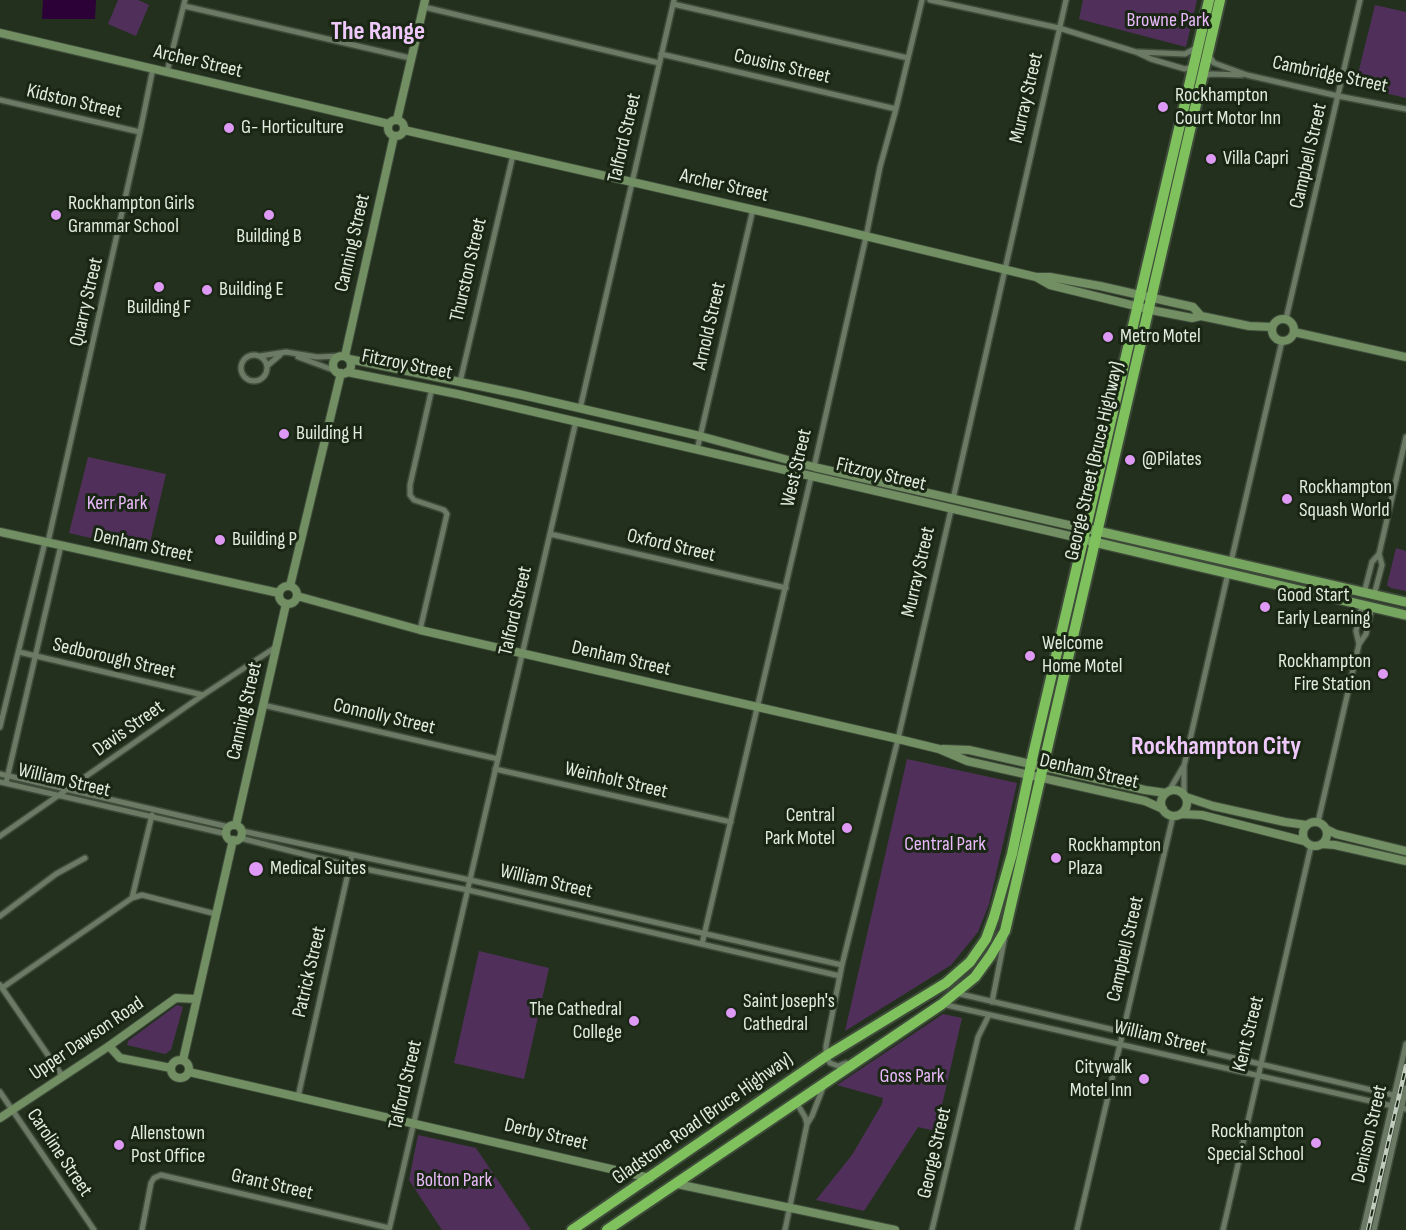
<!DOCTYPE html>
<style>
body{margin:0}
canvas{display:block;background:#23301d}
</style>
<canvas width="1406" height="1230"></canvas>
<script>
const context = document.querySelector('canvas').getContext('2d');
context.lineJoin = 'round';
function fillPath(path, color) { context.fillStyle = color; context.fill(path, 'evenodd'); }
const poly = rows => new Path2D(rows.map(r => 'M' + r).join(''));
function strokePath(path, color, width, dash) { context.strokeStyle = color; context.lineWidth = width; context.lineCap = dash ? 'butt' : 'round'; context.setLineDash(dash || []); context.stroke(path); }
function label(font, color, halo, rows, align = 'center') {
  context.font = font + ' "Sofia Sans Condensed",sans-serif'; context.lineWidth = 6; context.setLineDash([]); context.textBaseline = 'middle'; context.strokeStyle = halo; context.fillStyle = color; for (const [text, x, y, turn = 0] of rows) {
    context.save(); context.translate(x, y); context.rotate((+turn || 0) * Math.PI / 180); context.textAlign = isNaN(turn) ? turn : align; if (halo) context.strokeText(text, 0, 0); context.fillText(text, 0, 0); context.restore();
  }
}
const green = poly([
 [118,0,138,0,149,5,136,36,108,24],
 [1083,0,1197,0,1186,47,1079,19],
 [1375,5,1406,12,1406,98,1355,86],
 [88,457,166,474,148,551,69,533],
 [1396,548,1406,551,1406,591,1391,588,1387,585],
 [907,759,1017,783,989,904,978,932,951,965,845,1031],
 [479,951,549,968,524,1079,454,1063],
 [177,1005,183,1007,171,1050,165,1054,127,1045,128,1041],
 [943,1014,962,1018,936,1131,918,1127,864,1211,816,1200,852,1155,882,1104,883,1098,837,1085],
 [418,1135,476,1148,531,1230,442,1230,409,1180]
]);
const water = poly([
 [43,0,96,0,95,19,42,19]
]);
const street = poly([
 [930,0,1059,28,1136,52,1151,59,1185,69,1194,66],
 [673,4,908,58],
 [184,6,410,58],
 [424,7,659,63],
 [1138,52,1185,54,1196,48],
 [661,54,896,109],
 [1209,56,1214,63,1247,75,1338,96,1406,109],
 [167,72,185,0],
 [1204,76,1211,74,1242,75],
 [0,100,140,132],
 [1286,319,1360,0],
 '241 368a13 13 0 1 1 26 0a13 13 0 1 1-26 0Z',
 [260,356,286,352,317,357,341,356],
 [298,357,336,371],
 [267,366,280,355],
 [460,382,513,155],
 [580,409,674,0],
 [697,450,753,209],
 [814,467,866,237,880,167,896,109,922,0],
 [953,499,1066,0],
 [550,534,786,588],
 [48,542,140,132,153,68],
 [1231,562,1282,341],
 [1364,593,1372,562,1379,554,1406,437],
 [1374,595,1382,565,1379,554],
 [420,630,447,514,444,510,414,500,410,495,410,485,432,388],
 [1359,644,1356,631,1362,605],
 [19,652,203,695],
 [263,705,498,759],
 [0,727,45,542],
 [495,769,731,822],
 [0,774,229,827],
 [0,782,227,834],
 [6,783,61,545],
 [1169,791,1183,767],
 [1184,794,1184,766,1228,573],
 [152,815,132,898,142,895,216,914],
 [1318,822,1359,644,1366,634,1372,607],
 [242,831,470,880,842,965],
 [0,836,203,695,276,647],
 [240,838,350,866,468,890,840,976],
 [0,916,56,874,85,858],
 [702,944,811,477],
 [0,985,63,1077],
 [2,988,132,898],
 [956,993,1406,1098],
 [992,1002,1005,936],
 [942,1004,1406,1109],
 [846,1063,838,1066,830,1063,826,1056,826,1046,842,965,898,739,951,510],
 [0,1092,94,1230],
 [298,1097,352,855],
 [807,1124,812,1116,824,1085],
 [142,1230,151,1183,154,1178,161,1175,389,1228],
 [389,1230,576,421],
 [785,1230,807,1124,805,1117,796,1102],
 [932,1230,978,1037,989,1015],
 [1077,1230,1173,816],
 [1223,1230,1311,846],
 [1363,1230,1406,1044],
 [1374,1230,1406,1088]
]);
const secondary = poly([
 [0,33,389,124],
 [397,120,425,0],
 '388 128a8 8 0 1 1 16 0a8 8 0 1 1-16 0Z',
 [404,130,803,221,1036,277,1050,285,1156,311,1192,318,1201,316,1249,326,1272,327],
 [1036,277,1050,277,1100,286,1193,307,1201,316],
 '1272 330a11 11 0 1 1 22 0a11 11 0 1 1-22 0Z',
 [1294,332,1406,357],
 [345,356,394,136],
 '333 365a9 9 0 1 1 18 0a9 9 0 1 1-18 0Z',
 [349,359,518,394,700,436,814,467,1086,529],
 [347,372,457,394,1083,539],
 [0,532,279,593],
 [290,586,341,373],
 '279 595a9 9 0 1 1 18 0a9 9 0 1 1-18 0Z',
 [297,596,420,630,898,739,939,749,967,761,1145,801,1163,809],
 [943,749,969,750,1145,790,1166,793],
 '1161 803a13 13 0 1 1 26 0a13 13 0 1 1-26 0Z',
 [1186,797,1213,806,1285,822,1306,825],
 [1181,814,1202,815,1304,841],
 '1303 834a12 12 0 1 1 24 0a12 12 0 1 1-24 0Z',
 [236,825,286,604],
 '226 833a8 8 0 1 1 16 0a8 8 0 1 1-16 0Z',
 [1326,829,1336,834,1406,851],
 [1322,844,1335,845,1406,861],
 [109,1046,120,1058,171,1068],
 [183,1060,233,840],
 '171 1069a9 9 0 1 1 18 0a9 9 0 1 1-18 0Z',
 [189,1072,650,1178],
 [0,1118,109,1046,176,998,196,999],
 [677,1184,895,1230]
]);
const primary = poly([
 [1093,530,1406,602],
 [1090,541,1406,615]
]);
const highway = poly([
 [572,1230,826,1056,946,983,970,962,986,939,994,917,1012,854,1033,755,1209,0],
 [607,1230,942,1004,975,977,991,955,1005,931,1220,0]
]);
const rail = poly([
 [1368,1230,1406,1066]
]);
const markers = [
 [1163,107,6,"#dd99f4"],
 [229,128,6,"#dd99f4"],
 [1211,159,6,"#dd99f4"],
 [56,215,6,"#dd99f4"],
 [269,215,6,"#dd99f4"],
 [159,287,6,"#dd99f4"],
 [207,290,6,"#dd99f4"],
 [1108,337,6,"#dd99f4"],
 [284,434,6,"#dd99f4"],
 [1130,460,6,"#dd99f4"],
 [1287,499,6,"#dd99f4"],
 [220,540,6,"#dd99f4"],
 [1265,607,6,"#dd99f4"],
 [1030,656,6,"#dd99f4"],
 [1383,674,6,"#dd99f4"],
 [847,828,6,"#dd99f4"],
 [1056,858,6,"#dd99f4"],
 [256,869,8,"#dd99f4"],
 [731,1013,6,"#dd99f4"],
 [634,1021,6,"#dd99f4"],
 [1144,1079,6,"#dd99f4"],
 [1316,1143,6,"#dd99f4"],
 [119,1145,6,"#dd99f4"]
];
const parkNames = [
 ["Browne Park",1168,21],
 ["Kerr Park",117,504],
 ["Central Park",945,845],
 ["Goss Park",912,1077],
 ["Bolton Park",454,1181]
];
const streetNames = [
 ["Archer Street",198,62,13],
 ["Cousins Street",782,67,13],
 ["Cambridge Street",1330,75,12],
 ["Murray Street",1027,98,-77],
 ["Kidston Street",74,102,13],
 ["Talford Street",625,138,-77],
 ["Campbell Street",1309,156,-77],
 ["Archer Street",724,186,13],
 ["Canning Street",353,243,-77],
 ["Thurston Street",469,270,-77],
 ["Quarry Street",87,302,-77],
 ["Arnold Street",710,326,-77],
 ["Fitzroy Street",407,365,11],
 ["George Street (Bruce Highway)",1095,461,-77],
 ["West Street",797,468,-77],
 ["Fitzroy Street",881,475,13],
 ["Denham Street",143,546,12],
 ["Oxford Street",671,546,13],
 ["Murray Street",919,572,-77],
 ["Talford Street",516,611,-77],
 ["Sedborough Street",114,659,13],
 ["Denham Street",621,659,13],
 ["Canning Street",245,711,-77],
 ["Connolly Street",384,717,13],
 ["Davis Street",129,729,-35],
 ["Denham Street",1089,772,13],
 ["William Street",64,781,13],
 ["Weinholt Street",616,781,13],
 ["William Street",546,882,13],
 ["Campbell Street",1126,949,-77],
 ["Patrick Street",310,972,-77],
 ["Kent Street",1249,1034,-76],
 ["William Street",1160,1038,13],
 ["Upper Dawson Road",87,1039,-34],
 ["Talford Street",406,1085,-77],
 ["Gladstone Road (Bruce Highway)",703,1119,-35],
 ["Denison Street",1370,1134,-77],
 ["Derby Street",546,1135,13],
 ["Caroline Street",59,1153,56],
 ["George Street",935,1153,-77],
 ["Grant Street",272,1185,13]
];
const poiNames = [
 ["Rockhampton",1175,96],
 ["Court Motor Inn",1175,119],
 ["G- Horticulture",241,128],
 ["Villa Capri",1223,159],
 ["Rockhampton Girls",68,204],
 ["Grammar School",68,227],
 ["Building B",269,237,"center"],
 ["Building E",219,290],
 ["Building F",159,308,"center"],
 ["Metro Motel",1120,337],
 ["Building H",296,434],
 ["@Pilates",1142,460],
 ["Rockhampton",1299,488],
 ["Squash World",1299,511],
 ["Building P",232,540],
 ["Good Start",1277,596],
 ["Early Learning",1277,619],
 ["Welcome",1042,644],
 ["Home Motel",1042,667],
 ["Rockhampton",1371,662,"right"],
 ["Fire Station",1371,685,"right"],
 ["Central",835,816,"right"],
 ["Park Motel",835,839,"right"],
 ["Rockhampton",1068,846],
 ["Plaza",1068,869],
 ["Medical Suites",270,869],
 ["Saint Joseph's",743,1002],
 ["Cathedral",743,1025],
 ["The Cathedral",622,1010,"right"],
 ["College",622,1033,"right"],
 ["Citywalk",1132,1068,"right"],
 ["Motel Inn",1132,1091,"right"],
 ["Rockhampton",1304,1132,"right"],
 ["Special School",1304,1155,"right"],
 ["Allenstown",131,1134],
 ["Post Office",131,1157]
];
const districtNames = [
 ["The Range",378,32],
 ["Rockhampton City",1216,747]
];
fillPath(green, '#50305b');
fillPath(water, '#2b0137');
strokePath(street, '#3f4b3a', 8);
strokePath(secondary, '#3f4b3a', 10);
strokePath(primary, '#3f4b3a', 12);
strokePath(highway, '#3f4b3a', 14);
strokePath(street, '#6b7a64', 5);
strokePath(secondary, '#718f62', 8);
strokePath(primary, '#76a560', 9);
strokePath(highway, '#7ec15d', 10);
strokePath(rail, '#c2ccbe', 4.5);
strokePath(rail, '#192613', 2, [7]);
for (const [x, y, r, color] of markers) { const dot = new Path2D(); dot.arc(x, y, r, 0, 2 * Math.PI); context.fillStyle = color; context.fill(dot); strokePath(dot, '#192613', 2); }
label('20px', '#eab9fc', '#192613', parkNames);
label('20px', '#e2ebdf', '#192613', streetNames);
label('20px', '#e2ebdf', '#192613', poiNames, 'left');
label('bold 26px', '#efc9fc', '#192613', districtNames);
</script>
